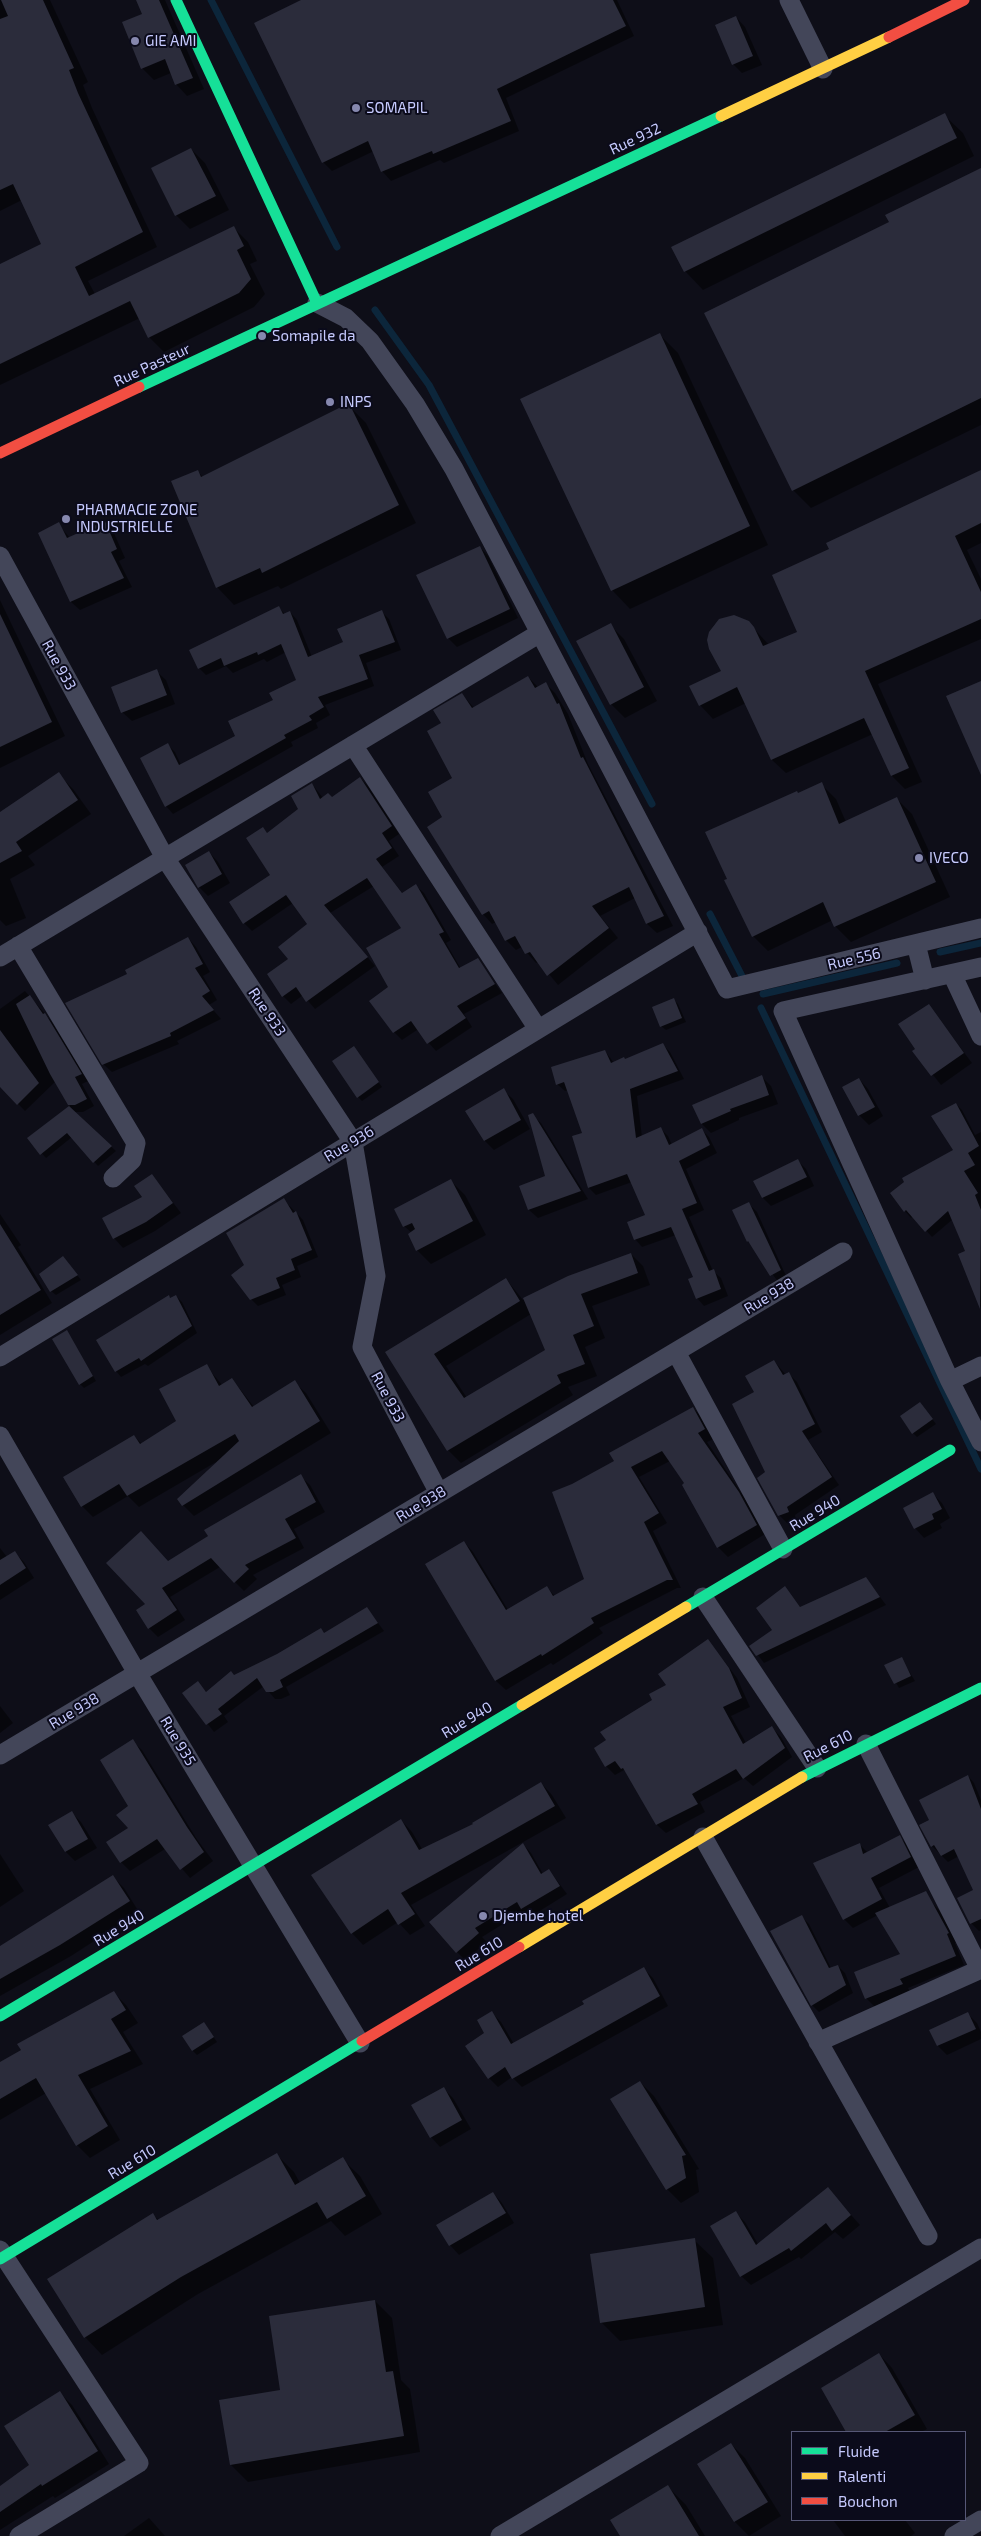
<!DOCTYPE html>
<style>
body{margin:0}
#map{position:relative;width:981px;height:2536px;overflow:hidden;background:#0e0e18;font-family:"Exo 2",sans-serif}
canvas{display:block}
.legend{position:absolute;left:791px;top:2431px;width:175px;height:90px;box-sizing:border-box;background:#0b0b1b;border:1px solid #565776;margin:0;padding:6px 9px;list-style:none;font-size:15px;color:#c6cafe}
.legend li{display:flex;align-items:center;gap:10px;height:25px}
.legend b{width:25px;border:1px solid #565776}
</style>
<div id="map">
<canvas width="981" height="2536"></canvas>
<ul class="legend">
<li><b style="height:6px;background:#16e098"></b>Fluide</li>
<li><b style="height:6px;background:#ffcf43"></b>Ralenti</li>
<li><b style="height:6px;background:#f24e42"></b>Bouchon</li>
</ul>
</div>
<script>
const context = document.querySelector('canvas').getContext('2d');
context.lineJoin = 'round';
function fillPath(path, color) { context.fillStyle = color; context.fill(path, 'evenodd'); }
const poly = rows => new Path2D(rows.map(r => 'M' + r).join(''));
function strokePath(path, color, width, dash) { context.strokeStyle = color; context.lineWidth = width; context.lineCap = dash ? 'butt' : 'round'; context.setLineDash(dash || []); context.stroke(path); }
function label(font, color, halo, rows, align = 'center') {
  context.font = font + ' "Exo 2",sans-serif'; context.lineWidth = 4; context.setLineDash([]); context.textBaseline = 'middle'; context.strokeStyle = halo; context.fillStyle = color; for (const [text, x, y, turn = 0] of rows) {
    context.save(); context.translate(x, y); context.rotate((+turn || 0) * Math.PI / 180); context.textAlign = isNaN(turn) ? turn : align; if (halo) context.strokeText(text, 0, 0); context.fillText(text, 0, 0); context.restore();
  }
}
const shadow = poly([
 [0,0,50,0,88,82,83,85,92,108,157,247,88,281,95,294,234,228,248,242,257,261,250,264,265,294,254,307,164,352,149,337,140,318,0,385,0,294,43,244,22,200,0,211],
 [137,0,165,0,204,89,187,96,176,84,171,73,154,80,142,68,144,15],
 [303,0,617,0,634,36,506,98,519,131,444,163,440,160,391,181,382,171,374,151,332,171,323,162],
 [736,17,745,27,762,65,742,73,733,64],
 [944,115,963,133,974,156,703,290,685,271],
 [191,149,205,163,229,210,190,229,176,215],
 [981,169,981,425,811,508,793,490,891,223],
 [660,335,678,353,768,545,630,609,612,590],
 [348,405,366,423,416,523,281,589,278,586,234,605,217,587,197,471,203,477],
 [981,477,981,543,967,550,981,579,981,639,878,684,922,782,905,789,892,776,873,734,786,773,772,760,746,703,713,719,700,705,723,671,709,640,714,625,727,617,748,622,769,645,799,632,830,550],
 [104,522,113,531,125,558,119,561,132,587,80,610,71,602,58,524,70,538],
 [480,547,488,556,518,618,457,647,448,638],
 [0,600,65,736,0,768],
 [279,608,286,615,290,612,297,620,312,657,344,642,382,612,389,619,401,650,366,663,374,686,325,705,330,715,316,723,318,728,291,742,293,746,173,814,166,806,168,745,175,752,181,765,237,737,297,681,286,652,267,662,264,659,233,673,226,666,206,675,199,668],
 [610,625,624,639,657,701,625,718,611,704],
 [156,671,166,680,175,704,132,721,122,712],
 [528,677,538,687,546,684,555,693,568,714,588,764,673,926,657,933,647,924,635,898,600,916,618,938,558,985,539,962,536,963,522,947,516,950,506,940,496,922,492,924,483,914,444,818,454,779,443,724,462,694,474,708],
 [59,775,73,789,91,814,28,856,35,865,10,879,26,918,6,926,0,920,0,814],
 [360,778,368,786,399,834,389,841,399,856,382,867,403,894,416,886,424,893,451,940,446,943,461,969,478,960,502,993,464,1014,472,1027,436,1051,417,1030,402,1040,394,1032,390,987,403,929,374,886,330,913,375,966,315,1009,303,995,291,1004,283,996,290,959,308,924,293,903,252,931,244,923,272,875,263,829,268,834,299,810,312,784,323,798,332,798],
 [821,784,836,799,846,822,897,799,912,814,950,897,851,942,836,927,833,920,768,951,753,936,798,794],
 [209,852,218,862,230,883,208,896,199,887],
 [188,938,196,947,210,972,203,976,217,1000,209,1005,221,1019,177,1041,179,1044,112,1072,103,1064,129,974],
 [25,991,52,1022,88,1081,82,1084,94,1106,83,1112,73,1112,116,1151,98,1166,72,1137,46,1158,29,1139,70,1106,56,1081,25,1111,0,1085,0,1009],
 [673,999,678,1004,686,1022,666,1030,661,1026],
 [929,1006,972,1063,941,1085,914,1051,916,1049],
 [662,1044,670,1052,684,1079,637,1096,642,1137,661,1129,668,1136,672,1145,702,1130,709,1137,717,1153,686,1169,704,1210,689,1217,713,1271,721,1278,728,1296,704,1306,697,1298,695,1278,676,1235,642,1247,635,1239,646,1216,632,1182,596,1195,589,1188,583,1134,568,1090,565,1091,557,1084,605,1051,614,1063,626,1060],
 [354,1048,382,1087,362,1101,358,1097],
 [762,1077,771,1086,778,1104,739,1118,739,1120,711,1133,702,1124,694,1105],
 [859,1079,868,1089,883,1116,869,1125,859,1115,844,1088],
 [503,1090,513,1099,530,1129,494,1150,485,1141,467,1111],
 [956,1104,962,1110,975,1135,981,1132,981,1308,960,1255,967,1252,953,1219,932,1237,913,1216,911,1218,905,1211,891,1193,955,1150],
 [532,1115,541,1123,588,1199,538,1218,529,1210,521,1186,546,1177],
 [798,1161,806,1169,814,1186,771,1206,763,1198,755,1181],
 [152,1175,181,1213,155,1231,123,1248,114,1238,144,1197],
 [451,1181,465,1195,486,1235,431,1264,417,1250,412,1233,404,1226],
 [283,1199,303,1220,318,1257,297,1266,301,1277,282,1285,286,1295,258,1306,251,1299,246,1265],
 [749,1204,757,1212,787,1278,779,1283,748,1241,734,1211],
 [0,1214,21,1245,18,1247,52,1303,0,1335],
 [631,1254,643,1266,650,1285,592,1306,605,1338,585,1347,597,1376,568,1387,573,1395,461,1463,448,1450,387,1352,506,1279,523,1300,568,1277],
 [531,1314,546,1350,467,1398,446,1366],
 [67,1262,81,1280,56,1295,51,1291],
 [176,1296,182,1302,197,1333,148,1366,145,1364,121,1377,116,1371,169,1297,171,1299],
 [67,1331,96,1381,84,1388,80,1384],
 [774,1361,786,1375,789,1374,797,1382,822,1432,808,1440,839,1485,795,1515,796,1520,787,1523,779,1515,767,1472,755,1392],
 [206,1366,223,1386,232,1379,254,1407,294,1382,306,1393,331,1433,194,1516,183,1505,216,1462,139,1507,128,1496,93,1517,82,1506,134,1436,142,1444,177,1422],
 [920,1403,936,1424,917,1437,913,1433],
 [693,1408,702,1417,714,1439,707,1442,748,1503,765,1534,728,1557,718,1547,683,1485,686,1484,670,1461,639,1477,667,1523,653,1531,681,1588,677,1588,599,1628,603,1633,553,1665,551,1663,506,1690,496,1681,427,1564,464,1542,473,1552,508,1610,546,1587,555,1596,586,1579,572,1485,615,1461],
 [300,1476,310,1485,325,1512,294,1529,304,1548,253,1575,257,1579,244,1591,220,1567,170,1597,185,1620,158,1637,149,1628,146,1605,168,1562],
 [933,1494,942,1503,950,1518,940,1524,942,1528,924,1538,915,1528,905,1509],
 [0,1548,7,1557,15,1553,24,1562,34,1578,0,1600],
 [866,1578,886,1605,764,1663,751,1646,774,1631,784,1588,801,1608],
 [367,1608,384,1631,286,1687,290,1695,281,1699,275,1699,264,1686,224,1716,228,1722,214,1732,184,1693,198,1683,207,1693,325,1634],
 [708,1640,737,1678,750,1707,731,1716,746,1743,772,1728,781,1737,792,1757,753,1786,744,1778,700,1802,705,1812,666,1833,657,1825,628,1774,624,1770,615,1775,606,1766,607,1741,654,1701],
 [901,1658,915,1681,899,1688,886,1665],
 [0,1706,13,1723,0,1733],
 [132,1741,142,1750,196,1838,213,1861,190,1878,165,1849,130,1871,121,1862,130,1829],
 [968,1776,974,1783,981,1800,981,1852,959,1856,948,1862,932,1846,931,1820],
 [541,1783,552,1795,566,1818,411,1905,425,1926,410,1935,398,1922,363,1945,352,1933,401,1820,412,1832,422,1849,474,1825],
 [72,1813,81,1822,97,1848,75,1861,66,1852,50,1825],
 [899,1837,909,1846,919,1867,879,1888,890,1908,930,1901,939,1910,957,1942,955,1943,964,1965,908,1988,911,1993,875,2007,866,1998,902,1955,878,1915,853,1928,844,1919,860,1845,868,1853],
 [523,1844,531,1853,543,1874,549,1870,567,1894,530,1917,524,1911,482,1937,487,1942,465,1960,457,1952],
 [0,1854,24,1891,0,1907],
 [113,1877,124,1888,139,1912,71,1956,0,1996,0,1947],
 [981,1879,981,1930,979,1931,971,1923,975,1891],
 [802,1917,809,1924,831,1968,838,1966,845,1973,853,1993,819,2012,812,2005],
 [644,1969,653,1978,668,2006,522,2087,512,2077,498,2087,489,2078,486,2033,491,2012,501,2022,514,2044],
 [113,1992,126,2005,138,2023,123,2032,143,2064,90,2089,120,2140,90,2158,77,2145,46,2093,0,2120,0,2063],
 [967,2013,977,2023,981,2032,981,2039,947,2055,938,2046,931,2030],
 [204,2023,217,2042,197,2055,193,2051],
 [640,2082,654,2096,699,2169,696,2170,699,2192,681,2203,667,2189],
 [444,2089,453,2098,471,2129,440,2147,431,2137],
 [277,2155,294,2172,300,2183,342,2159,360,2176,382,2214,345,2236,331,2221,198,2294,102,2355,85,2337,153,2215,159,2220],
 [828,2189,860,2225,843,2239,835,2232,801,2259,799,2257,751,2285,741,2276,736,2213,745,2222,758,2244],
 [493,2193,502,2203,514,2223,459,2255,450,2245],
 [694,2240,713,2258,723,2325,620,2341,601,2322],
 [375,2301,392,2318,401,2380,410,2389,420,2452,248,2482,231,2465,281,2391],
 [879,2354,892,2368,927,2429,921,2432,848,2432,823,2389],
 [60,2393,72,2405,109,2464,55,2498,53,2496,0,2530,0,2487,31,2466],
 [731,2444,745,2458,781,2516,749,2536,735,2522,699,2464],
 [668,2487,686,2505,705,2536,621,2536],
 [149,2518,165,2536,124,2536],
 [833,2520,905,2520,915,2533,911,2536,845,2536]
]);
const stream = poly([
 [211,0,337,247],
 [375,310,429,385,652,804],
 [710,914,742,976],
 [940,952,981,943],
 [763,994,897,963],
 [761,1008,981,1469]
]);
const building = poly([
 [1,0,43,0,74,68,69,70,78,93,143,232,75,267,89,296,234,226,244,246,237,250,251,279,239,293,148,338,130,301,0,364,0,264,41,244,13,184,0,190,0,19,8,16],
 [136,0,159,0,193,78,175,85,165,59,141,69,122,22,142,14],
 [301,0,613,0,626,26,497,89,511,121,433,154,432,151,381,172,368,141,322,163,254,23],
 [736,16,753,56,732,65,715,25],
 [945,113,957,138,684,272,671,247],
 [191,148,216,196,175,216,151,168],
 [981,168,981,398,792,491,704,313,889,222,885,215],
 [660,333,750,526,611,591,520,399],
 [349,403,399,505,262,573,260,568,216,588,171,481,198,470,201,477],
 [981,470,981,523,955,536,981,592,981,619,865,671,909,768,891,776,864,718,771,760,737,687,699,706,689,686,721,671,709,649,707,640,709,632,719,619,734,615,749,621,754,627,763,646,797,632,772,575,829,549,826,543],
 [105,521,117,549,111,552,124,578,70,602,38,533,59,522,67,538],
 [480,546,510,609,447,639,416,575],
 [279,606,283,614,290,611,308,657,343,642,337,629,382,610,395,642,359,655,368,679,318,697,324,707,309,716,312,720,284,735,286,738,165,807,140,758,168,743,179,765,235,736,228,721,273,700,269,693,296,680,281,644,258,655,257,652,224,666,221,658,198,669,189,650],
 [0,614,52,722,0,747],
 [611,623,644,687,610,705,576,641],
 [157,669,167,695,121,713,111,687],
 [528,676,535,688,546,682,557,704,559,703,581,758,583,757,664,916,646,924,629,887,592,906,609,928,547,976,530,952,525,954,515,936,505,941,489,911,482,915,427,827,442,817,428,792,452,778,427,731,441,723,433,710,462,693,472,708],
 [981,681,981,775,946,696],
 [59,772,78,800,16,842,22,851,0,863,0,812],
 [360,777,392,826,382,833,392,848,376,859,402,893,416,884,444,932,439,934,459,968,478,958,495,984,457,1006,466,1018,427,1044,411,1021,393,1033,369,1001,388,987,366,948,401,928,367,878,324,905,368,957,306,1002,296,987,282,997,267,974,288,959,278,947,307,924,286,895,243,924,229,902,270,875,246,838,263,827,267,833,298,809,291,796,312,783,320,799,328,793,332,797],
 [822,782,839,824,897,797,936,882,834,927,823,902,752,937,724,880,727,879,705,832,797,791,798,793],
 [209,851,222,874,198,888,185,865],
 [188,937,203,964,195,968,210,991,202,996,214,1010,170,1033,171,1036,102,1065,65,1003,127,974,125,970],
 [30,995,43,1014,45,1013,82,1074,75,1077,87,1099,75,1105,68,1105,50,1074,16,1004],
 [674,998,682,1018,660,1027,652,1007],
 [929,1004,964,1053,931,1076,912,1051,915,1049,898,1024],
 [0,1030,39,1083,17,1105,0,1087],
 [663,1043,678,1071,630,1089,636,1138,661,1127,669,1145,702,1128,710,1145,679,1161,697,1203,682,1209,709,1271,714,1269,721,1289,696,1299,688,1279,693,1277,671,1227,634,1240,627,1222,645,1215,627,1174,588,1188,572,1136,582,1133,564,1082,556,1085,551,1067,605,1050,611,1063,624,1057,625,1059],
 [354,1046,379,1082,357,1098,332,1061],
 [762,1075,769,1095,730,1109,731,1111,701,1124,692,1105],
 [859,1078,875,1107,858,1116,842,1087],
 [504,1088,521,1120,484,1141,465,1111],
 [956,1103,979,1146,968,1153,975,1165,964,1171,978,1193,975,1195,981,1210,980,1309,958,1254,965,1251,948,1211,925,1232,906,1210,904,1212,890,1193,904,1182,902,1178,953,1150,931,1116],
 [69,1106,112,1146,93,1163,67,1133,40,1155,27,1138],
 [533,1113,581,1191,528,1210,519,1186,545,1176,528,1115],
 [798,1159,807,1177,762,1198,753,1181],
 [152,1174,173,1203,146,1222,113,1239,102,1218,142,1197,134,1186],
 [451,1179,473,1221,416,1251,408,1234,415,1229,412,1223,403,1227,394,1209],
 [284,1198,293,1213,296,1211,312,1250,291,1259,295,1270,276,1278,280,1288,250,1300,231,1275,244,1265,226,1233],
 [749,1202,781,1270,770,1276,748,1241,747,1242,732,1210],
 [0,1224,41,1290,0,1315],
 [631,1253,638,1273,581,1294,594,1326,573,1335,585,1364,557,1375,561,1383,447,1451,385,1352,506,1278,520,1301,434,1354,464,1398,545,1350,523,1298,568,1276],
 [63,1256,78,1275,50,1292,39,1274],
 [169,1295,170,1298,176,1295,192,1326,141,1361,139,1358,115,1372,96,1340],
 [67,1330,93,1376,79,1385,52,1339],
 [774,1360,783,1375,789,1372,815,1424,802,1431,832,1477,787,1507,789,1512,778,1516,757,1478,765,1472,732,1404,754,1392,745,1376],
 [207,1364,219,1386,232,1378,252,1407,295,1380,320,1421,182,1506,177,1499,239,1441,235,1434,127,1496,119,1484,81,1507,63,1477,134,1435,140,1444,176,1421,159,1389],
 [920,1402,933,1419,912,1434,900,1416],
 [693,1407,705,1429,698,1433,739,1492,757,1525,717,1548,682,1485,684,1483,662,1451,631,1467,659,1513,644,1522,673,1580,667,1580,591,1618,594,1623,542,1656,541,1654,495,1681,425,1564,464,1541,506,1610,547,1586,553,1596,584,1579,552,1492,572,1484,614,1461,609,1453],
 [301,1474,316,1502,285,1519,296,1538,245,1565,249,1569,234,1583,211,1558,162,1588,177,1610,148,1629,136,1610,145,1604,106,1563,141,1531,168,1561,208,1536,204,1530],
 [933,1492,942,1509,932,1514,934,1519,914,1529,903,1508],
 [15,1551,26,1568,0,1585,0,1560],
 [866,1577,880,1597,756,1656,749,1646,772,1630,756,1608,785,1586,800,1607],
 [367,1607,378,1623,280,1680,283,1687,273,1692,266,1692,257,1678,218,1709,222,1714,206,1725,182,1693,198,1681,206,1692,231,1671,234,1675,277,1654,321,1628,324,1633],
 [708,1639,729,1668,742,1698,723,1707,743,1744,772,1726,785,1748,743,1779,736,1769,692,1794,698,1804,656,1825,623,1768,621,1769,615,1761,605,1767,594,1748,606,1740,600,1732,652,1700,649,1694,666,1685,658,1674],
 [902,1657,911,1676,894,1684,884,1665],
 [133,1739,187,1827,204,1852,180,1870,157,1839,120,1863,106,1842,128,1828,116,1815,128,1806,100,1760],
 [968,1775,981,1809,981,1919,970,1924,957,1898,973,1890,954,1849,941,1856,934,1845,931,1847,919,1825,929,1820,919,1800],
 [541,1782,555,1806,401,1893,415,1914,398,1925,388,1909,351,1934,311,1875,401,1819,419,1850,473,1824,472,1823],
 [72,1811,88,1839,65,1852,48,1825],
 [900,1835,911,1857,871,1878,882,1899,843,1920,813,1863,860,1843,863,1854],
 [523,1843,541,1874,549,1869,560,1886,521,1909,517,1902,475,1928,479,1933,456,1953,429,1922],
 [113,1875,130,1901,60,1945,0,1979,0,1946],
 [926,1891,949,1933,947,1934,956,1956,900,1979,903,1984,865,1999,854,1972,900,1954,875,1913],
 [802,1915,829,1968,838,1965,846,1985,811,2006,770,1931],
 [644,1967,660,1996,512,2079,505,2067,488,2079,465,2046,484,2033,477,2020,492,2011,511,2044,584,2004,582,2001],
 [114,1991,126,2010,111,2019,131,2051,78,2075,108,2126,76,2146,36,2078,0,2099,0,2062,21,2050,17,2044],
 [968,2012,976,2029,937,2046,929,2030],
 [204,2022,214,2037,192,2051,182,2036],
 [640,2081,686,2155,682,2156,686,2178,666,2190,610,2099],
 [444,2087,462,2120,430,2138,411,2105],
 [277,2153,295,2185,343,2157,366,2196,327,2219,317,2202,181,2277,84,2338,47,2279,153,2213,157,2220],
 [828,2187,851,2215,832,2231,826,2223,791,2251,789,2248,740,2277,710,2226,736,2211,756,2245],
 [493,2192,506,2213,449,2246,436,2225],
 [695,2238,705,2307,600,2323,590,2254],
 [375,2300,386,2372,393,2371,404,2436,230,2465,219,2400,280,2390,269,2316],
 [879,2353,915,2415,885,2432,846,2432,821,2388],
 [60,2391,98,2451,42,2486,41,2484,0,2512,0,2486,29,2465,4,2426],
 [731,2443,768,2502,734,2522,697,2464],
 [668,2485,699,2536,620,2536,610,2520]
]);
const street = poly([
 [789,0,823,69],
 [317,303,346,318,370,341,415,404,454,469,727,989,981,928],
 [0,556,165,858,353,1142,376,1276,362,1347,439,1493],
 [353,745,538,1029],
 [916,944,925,980],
 [18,946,136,1143,132,1160,113,1178],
 [0,957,540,633],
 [981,967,783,1011,950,1381,981,1442],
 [952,974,981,1036],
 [676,1352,783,1549],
 [0,1357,698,932],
 [950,1381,981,1366],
 [0,1436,137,1673,360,2043],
 [703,1597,817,1768],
 [866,1744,980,1969],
 [0,1755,843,1252],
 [703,1837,928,2236],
 [818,2042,981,1969],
 [0,2250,139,2463,19,2536],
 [500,2536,981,2248],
 [954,2536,981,2520]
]);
const fast = poly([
 [176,0,317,303],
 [139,387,721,116],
 [686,1607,950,1450],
 [802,1777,981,1688],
 [0,2016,522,1705],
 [0,2259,362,2041]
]);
const slow = poly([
 [721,116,889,37],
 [522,1705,686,1607],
 [519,1947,802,1777]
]);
const jam = poly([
 [889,37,964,0],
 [0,453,139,387],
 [362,2041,519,1947]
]);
const markers = [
 [135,41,5,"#8688ae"],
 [356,108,5,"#8688ae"],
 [262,336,5,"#8688ae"],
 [330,402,5,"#8688ae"],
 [66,519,5,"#8688ae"],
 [919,858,5,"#8688ae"],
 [483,1916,5,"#8688ae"]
];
const poiNames = [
 ["GIE AMI",145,41],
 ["SOMAPIL",366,108],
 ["Somapile da",272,336],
 ["INPS",340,402],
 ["PHARMACIE ZONE",76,510],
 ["INDUSTRIELLE",76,527],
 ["IVECO",929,858],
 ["Djembe hotel",493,1916]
];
const streetNames = [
 ["Rue 932",635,139,-25],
 ["Rue Pasteur",152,365,-25],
 ["Rue 933",59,665,61],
 ["Rue 556",854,959,-13],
 ["Rue 933",267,1012,56],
 ["Rue 936",349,1144,-31],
 ["Rue 938",769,1296,-31],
 ["Rue 933",388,1397,62],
 ["Rue 938",421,1504,-31],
 ["Rue 940",815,1513,-31],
 ["Rue 938",74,1711,-31],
 ["Rue 940",467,1720,-31],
 ["Rue 935",178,1741,59],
 ["Rue 610",828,1746,-27],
 ["Rue 940",119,1928,-31],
 ["Rue 610",479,1954,-31],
 ["Rue 610",132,2162,-31]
];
fillPath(shadow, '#0007');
strokePath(stream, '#0c263b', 7);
fillPath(building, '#2b2c3b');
strokePath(street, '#434659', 19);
strokePath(fast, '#16e098', 11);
strokePath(slow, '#ffcf43', 11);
strokePath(jam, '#f24e42', 11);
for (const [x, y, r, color] of markers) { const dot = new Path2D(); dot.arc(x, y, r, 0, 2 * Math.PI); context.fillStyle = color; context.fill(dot); strokePath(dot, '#0b0b1b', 2); }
label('15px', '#c6cafe', '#0b0b1b', poiNames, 'left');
label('15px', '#c6cafe', '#0b0b1b', streetNames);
</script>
